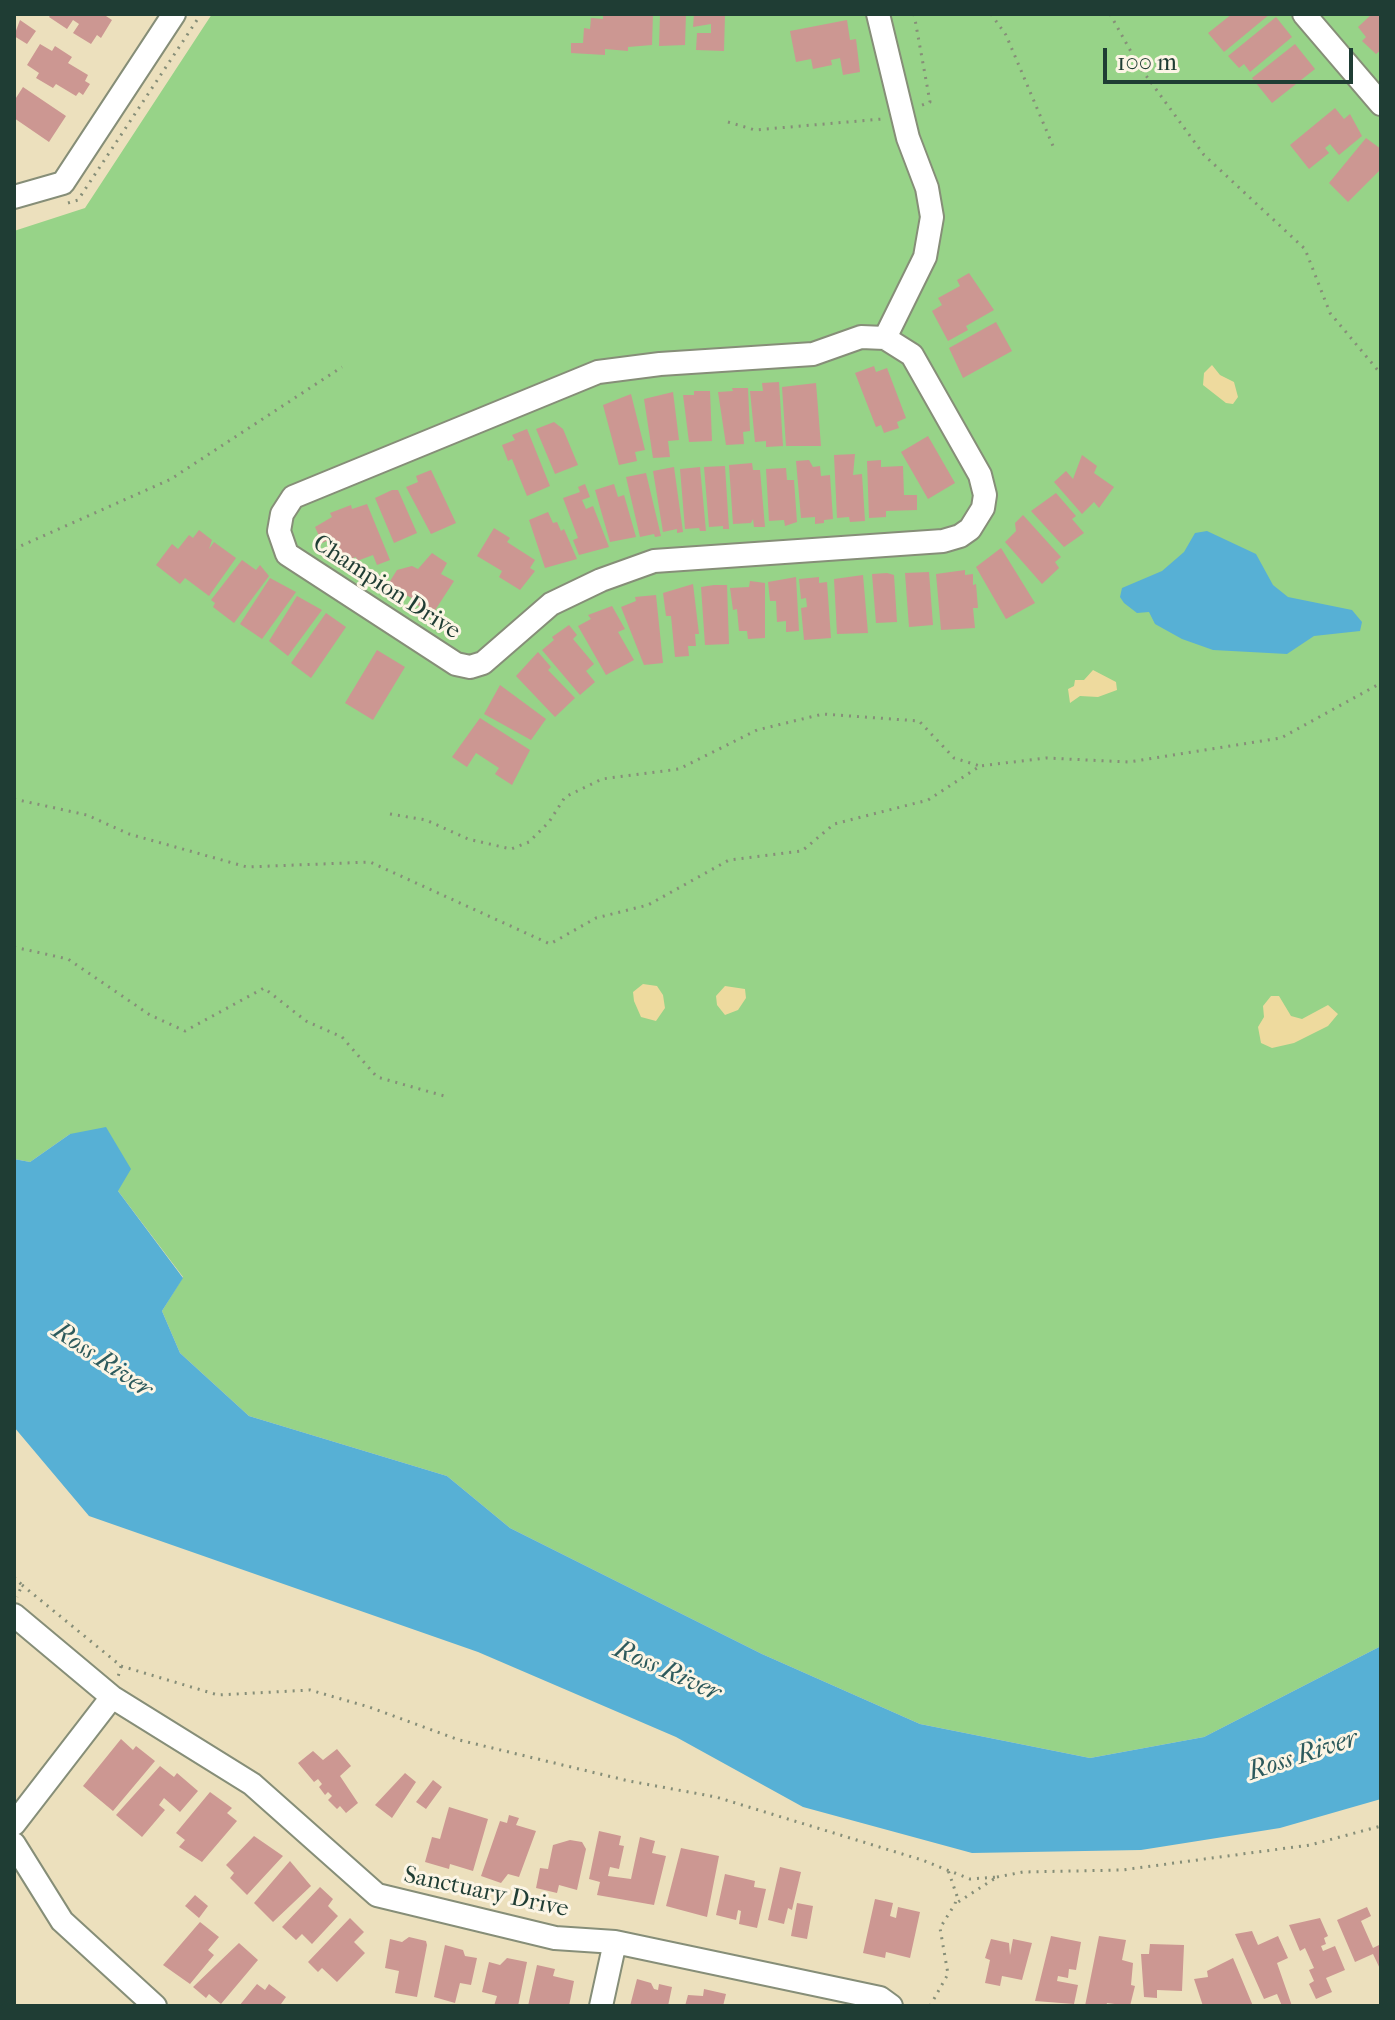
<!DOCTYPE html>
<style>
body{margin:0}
#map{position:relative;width:1395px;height:2020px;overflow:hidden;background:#ece0bd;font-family:"IM FELL French Canon",serif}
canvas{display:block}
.frame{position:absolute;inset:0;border:16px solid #1f3d34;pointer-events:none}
.scale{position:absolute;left:1103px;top:48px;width:250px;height:36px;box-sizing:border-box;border:4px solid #1f3d34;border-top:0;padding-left:10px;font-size:24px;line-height:28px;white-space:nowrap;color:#1f3d34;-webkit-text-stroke:6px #fcf5e5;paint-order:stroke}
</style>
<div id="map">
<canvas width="1395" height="2020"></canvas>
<div class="frame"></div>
<div class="scale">100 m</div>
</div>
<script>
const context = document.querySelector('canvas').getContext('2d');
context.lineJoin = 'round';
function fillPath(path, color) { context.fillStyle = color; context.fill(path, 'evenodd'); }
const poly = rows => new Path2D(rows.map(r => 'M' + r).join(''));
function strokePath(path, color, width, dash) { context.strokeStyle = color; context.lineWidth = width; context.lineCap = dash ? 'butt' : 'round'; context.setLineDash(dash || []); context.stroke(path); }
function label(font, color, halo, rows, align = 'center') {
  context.font = font + ' "IM FELL French Canon",serif'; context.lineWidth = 6; context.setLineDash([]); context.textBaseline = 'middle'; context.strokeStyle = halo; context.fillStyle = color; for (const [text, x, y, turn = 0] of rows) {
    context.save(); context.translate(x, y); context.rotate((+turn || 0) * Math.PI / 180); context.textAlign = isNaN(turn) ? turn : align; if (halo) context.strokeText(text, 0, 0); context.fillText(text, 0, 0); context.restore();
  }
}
const green = poly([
 [212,14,1381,14,1381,1646,1204,1737,1090,1758,920,1724,762,1654,510,1528,447,1476,249,1416,180,1353,162,1311,183,1277,118,1191,70,1134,30,1162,14,1159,14,231,85,208]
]);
const sand = poly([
 [1212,365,1220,375,1234,382,1238,397,1233,404,1226,403,1203,385,1204,373],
 [1093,670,1116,682,1117,690,1098,697,1080,696,1070,703,1068,689,1074,686,1075,680,1084,680],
 [643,984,657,986,663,995,665,1008,656,1021,641,1017,634,1001,633,992],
 [725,986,745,989,746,998,738,1010,725,1015,717,1005,716,996],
 [1271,996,1279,996,1291,1016,1302,1019,1328,1005,1338,1014,1328,1026,1294,1043,1272,1048,1261,1043,1258,1027,1264,1017,1263,1006]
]);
const water = poly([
 [1207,531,1256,554,1273,585,1288,597,1352,610,1362,622,1360,631,1314,636,1287,654,1213,650,1182,639,1155,624,1149,612,1137,613,1124,603,1120,597,1122,588,1162,571,1184,552,1195,533],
 [106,1127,131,1169,118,1191,183,1278,162,1311,180,1353,249,1416,447,1476,510,1528,762,1654,920,1724,1090,1758,1204,1737,1381,1646,1381,1799,1280,1828,1141,1850,972,1853,803,1807,676,1737,478,1652,89,1516,14,1427,14,1159,30,1162,70,1134]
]);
const building = poly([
 [51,14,103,14,112,20,101,38,97,35,91,44,73,33,79,24,73,20,67,29,49,17],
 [603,14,653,14,652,45,628,47,628,51,605,49,605,55,571,53,571,43,583,43,584,28,590,29,591,18,603,19],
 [660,14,686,14,685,45,659,46],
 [694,14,725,14,724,51,696,50,697,33,711,33,711,24,693,27],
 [1232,14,1270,14,1224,52,1208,33],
 [1372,14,1381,14,1381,50,1376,54,1362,41,1366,37,1358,27],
 [1276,17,1292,37,1250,72,1244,64,1239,68,1228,56],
 [20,20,36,31,27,44,14,36],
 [847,20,850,40,856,39,860,72,843,75,840,58,831,60,832,65,813,69,811,59,796,62,790,31],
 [40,44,52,51,55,46,72,57,68,63,88,75,85,81,90,84,83,95,79,92,76,96,56,84,53,88,36,78,39,73,27,65],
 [1295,44,1315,69,1272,103,1252,78],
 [23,87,66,116,49,142,14,118,14,101],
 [1335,108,1344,119,1350,114,1362,136,1339,155,1330,144,1325,148,1329,153,1309,169,1290,145],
 [1366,138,1381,149,1380,170,1348,202,1329,183],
 [969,273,994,310,966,326,968,330,948,341,932,311,942,305,938,298,960,286,957,280],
 [996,322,1012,351,963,378,949,348],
 [874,366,876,372,887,368,906,418,897,422,899,428,884,433,881,425,876,427,855,373],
 [779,382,783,446,766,447,766,441,755,442,750,391,763,391,762,383],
 [816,383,821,446,786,446,782,387],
 [732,388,748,388,750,431,743,432,744,444,726,445,718,392,733,391],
 [694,391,710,391,712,441,689,442,683,395,694,395],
 [673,392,679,440,668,441,670,457,653,458,644,399],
 [631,394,645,450,635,452,637,461,619,465,603,405],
 [554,422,563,429,578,465,555,474,536,429],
 [527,429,550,486,527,496,512,459,508,461,502,445,515,440,512,435],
 [928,436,955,483,928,499,901,452],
 [855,454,853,475,862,474,865,521,850,522,849,517,837,518,834,455],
 [1082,455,1097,466,1094,473,1114,487,1099,508,1094,502,1082,514,1054,482,1066,471,1073,479],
 [809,460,813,467,820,466,821,476,830,475,833,519,824,520,824,523,815,524,815,517,801,518,796,461],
 [881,460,881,467,903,466,904,495,917,495,917,510,886,511,886,517,869,518,867,461],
 [752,463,753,470,760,470,765,527,754,527,753,519,751,523,733,524,729,465],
 [725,466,729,529,723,529,723,526,709,527,704,467],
 [674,467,683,532,677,533,677,529,663,532,653,471],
 [700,467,706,531,700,531,699,528,685,529,680,469],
 [786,468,787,480,794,480,797,522,785,526,784,520,769,521,766,469],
 [431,470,456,523,431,534,406,487,418,482,416,476],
 [646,473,661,536,655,537,654,534,640,537,626,477],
 [585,484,590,497,582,500,586,509,593,506,609,547,579,555,573,540,578,538,563,498,580,492,578,487],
 [614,484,618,497,624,495,636,537,610,542,595,490],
 [392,490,398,490,417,533,394,543,375,498],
 [1056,493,1076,516,1072,519,1084,533,1064,547,1031,511],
 [367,504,390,560,377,565,373,555,357,561,356,557,344,561,337,544,334,545,331,539,322,543,315,527,332,517,330,513,351,505,352,509],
 [548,512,553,523,557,522,561,531,564,529,577,559,545,568,529,520],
 [1023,515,1061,557,1055,562,1059,568,1042,584,1005,542,1016,531,1015,523],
 [494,528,510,538,507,542,535,560,530,568,535,571,520,590,499,577,502,571,477,556],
 [199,530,212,540,209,549,214,542,236,558,209,596,185,578,180,584,156,565,172,544,178,549,189,535,193,538],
 [1001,548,1035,603,1006,619,976,567],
 [432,553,447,563,441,574,454,581,432,615,416,604,418,601,387,586,397,570,412,566,418,569],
 [242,560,256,570,260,565,269,576,234,623,213,607,215,603,211,600],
 [965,570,965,575,973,574,973,585,976,584,978,608,973,608,975,628,941,630,936,574],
 [929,572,933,625,909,627,905,573],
 [887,573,894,575,897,622,876,623,872,574],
 [863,575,868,633,837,634,834,579],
 [796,577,799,631,786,632,786,621,777,622,776,601,770,601,768,582],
 [819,577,819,583,827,582,831,638,804,640,801,608,807,607,806,598,801,599,799,579],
 [270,578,296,592,262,639,240,624],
 [750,581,765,583,765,638,748,639,747,631,739,631,737,609,733,610,730,588,749,587],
 [693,584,699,634,695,634,696,646,688,646,689,656,675,657,671,616,666,616,663,593],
 [714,585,727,585,729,644,705,645,701,587],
 [656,595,663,663,644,665,621,607,636,601,635,597],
 [297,596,322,610,288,656,269,641],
 [612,606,625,629,618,632,634,660,606,675,578,626,591,619,588,615],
 [326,613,346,627,311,678,291,663],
 [569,625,577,635,573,639,594,664,586,671,595,682,580,695,542,650,554,640,552,637],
 [377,650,405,667,373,720,345,703],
 [538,652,551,667,548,670,575,698,555,717,516,676],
 [500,685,546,719,531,740,484,714],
 [480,718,530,750,512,785,495,774,499,768,476,753,467,767,452,757],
 [121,1739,133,1750,136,1746,155,1761,113,1811,83,1786],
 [337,1749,351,1766,340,1776,358,1803,346,1813,340,1806,337,1809,328,1800,332,1796,328,1792,325,1795,319,1787,322,1784,318,1779,314,1782,298,1763,313,1751,323,1760],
 [160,1766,174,1777,177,1773,198,1791,180,1812,164,1798,159,1805,165,1810,142,1837,116,1815],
 [405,1773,416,1782,392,1818,375,1805],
 [433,1780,442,1787,426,1809,416,1802],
 [210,1792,232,1808,227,1813,237,1821,202,1862,179,1847,185,1840,176,1833],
 [449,1807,488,1819,473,1871,450,1864,449,1869,425,1862,432,1837,440,1839],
 [509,1815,519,1818,516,1825,536,1831,519,1877,508,1874,501,1883,481,1876,500,1821,507,1823],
 [599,1831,621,1836,619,1845,624,1846,619,1869,610,1867,608,1876,631,1879,640,1837,655,1841,652,1853,666,1856,654,1905,597,1895,600,1882,589,1879],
 [254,1836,283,1856,247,1895,230,1878,234,1873,226,1865],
 [570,1840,582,1842,586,1849,577,1890,559,1885,557,1893,536,1888,540,1868,548,1869,553,1845],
 [681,1848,719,1856,707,1917,666,1906],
 [290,1861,311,1886,273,1922,254,1903],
 [780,1867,801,1872,792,1910,788,1908,784,1924,768,1920],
 [725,1874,755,1881,754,1887,766,1889,757,1928,739,1924,741,1911,738,1910,736,1920,716,1915],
 [320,1887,333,1899,328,1906,338,1916,312,1944,302,1934,296,1940,282,1927],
 [195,1895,208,1906,199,1918,185,1906],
 [875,1899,893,1903,890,1916,896,1918,898,1907,920,1912,910,1958,886,1952,885,1958,863,1953],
 [797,1903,813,1906,807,1939,791,1936],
 [1367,1907,1371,1916,1361,1921,1373,1948,1381,1944,1381,1971,1373,1954,1355,1962,1337,1920],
 [350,1918,364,1932,354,1942,365,1953,337,1982,322,1968,318,1972,308,1962],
 [1320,1918,1328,1936,1324,1938,1326,1944,1321,1946,1323,1951,1335,1946,1345,1970,1326,1978,1332,1992,1316,1999,1309,1984,1314,1981,1309,1970,1314,1968,1305,1948,1300,1951,1289,1925],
 [200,1922,219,1937,208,1950,214,1955,190,1984,163,1965],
 [1252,1931,1258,1945,1278,1936,1288,1958,1277,1963,1292,2006,1282,2006,1277,1994,1264,1999,1235,1934],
 [1051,1936,1081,1942,1076,1970,1069,1969,1068,1978,1058,1976,1057,1981,1078,1985,1074,2004,1035,2001],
 [1099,1936,1126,1940,1122,1960,1133,1963,1131,1985,1135,1986,1130,2006,1107,2003,1106,2006,1085,2006],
 [409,1937,426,1941,427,1945,417,1997,395,1993,399,1971,385,1968,390,1939,402,1942],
 [991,1939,1009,1943,1010,1955,1013,1939,1032,1943,1022,1980,1002,1976,1000,1986,985,1983,990,1960,985,1958],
 [239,1943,258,1960,221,2004,209,1994,206,1998,193,1987],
 [1150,1944,1184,1945,1182,1991,1157,1990,1157,1998,1144,1997,1141,1954,1149,1954],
 [445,1945,463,1950,465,1956,477,1958,471,1985,460,1983,455,2003,434,1997],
 [507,1958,527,1962,518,2006,494,2006,497,1996,482,1992,489,1962,500,1965],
 [1233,1958,1253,2006,1203,2006,1194,1979,1208,1977,1207,1971],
 [537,1965,555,1969,553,1976,574,1981,569,2006,528,2006],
 [637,1979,651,1983,654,1989,658,1990,659,1984,672,1987,668,2006,630,2006],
 [257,1984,265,1990,269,1984,286,1997,281,2004,284,2006,239,2006],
 [704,1989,726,1994,723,2006,685,2006,688,1995,703,1996]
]);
const path = poly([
 [914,14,930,102,920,106],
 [991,14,1006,35,1053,146],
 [1110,14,1139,66,1204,155,1305,249,1330,313,1381,374],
 [728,122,755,130,882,119],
 [68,203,78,200,201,14],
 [14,549,171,479,342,367],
 [14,799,87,815,129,834,247,867,370,862,550,944,596,918,648,905,729,860,802,851,834,824,928,800,980,766,1046,758,1129,762,1281,738,1381,683],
 [390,814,426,820,468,839,511,849,529,842,549,822,565,797,602,779,679,769,757,730,823,714,919,721,954,758,980,766],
 [14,947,68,959,150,1015,185,1031,264,988,306,1021,342,1037,377,1077,448,1097],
 [14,1577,22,1585,17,1597],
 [22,1585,121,1666,118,1677],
 [121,1666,218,1695,310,1690,369,1707,459,1740,629,1781,716,1797,922,1860,970,1879,997,1877,955,1904],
 [997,1877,1023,1872,1122,1870,1310,1845,1381,1826],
 [930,2006,948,1974,940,1928,955,1904,957,1896,948,1870]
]);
const minor = poly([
 [878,14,908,138,927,188,932,217,925,257,885,338],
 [1304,14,1381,104],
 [14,197,63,183,174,14],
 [861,337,885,338,912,355,980,475,985,495,983,508,970,529,960,536,943,541,654,561,601,580,551,604,483,663,470,667,456,664,287,554,279,531,282,514,293,497,598,372,660,364,813,354,861,337],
 [14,1615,112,1697,252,1784,377,1895,555,1938,615,1942,880,1998,891,2006],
 [14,1824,112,1697],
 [14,1844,62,1921,155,2006],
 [601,2006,615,1942]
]);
const streetNames = [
 ["Champion Drive",386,588,33],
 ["Sanctuary Drive",486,1893,12]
];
const waterNames = [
 ["Ross River",102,1361,34],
 ["Ross River",667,1672,24],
 ["Ross River",1303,1756,-18]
];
fillPath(green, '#97d388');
fillPath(sand, '#eeda9e');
fillPath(water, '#57b0d5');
fillPath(building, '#cc9792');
strokePath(minor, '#868e78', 26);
strokePath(path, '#868e78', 3, [2, 6]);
strokePath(minor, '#fff', 22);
label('24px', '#1f3d34', '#fcf5e5', streetNames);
label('italic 26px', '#2d5a5c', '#fcf5e5', waterNames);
</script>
